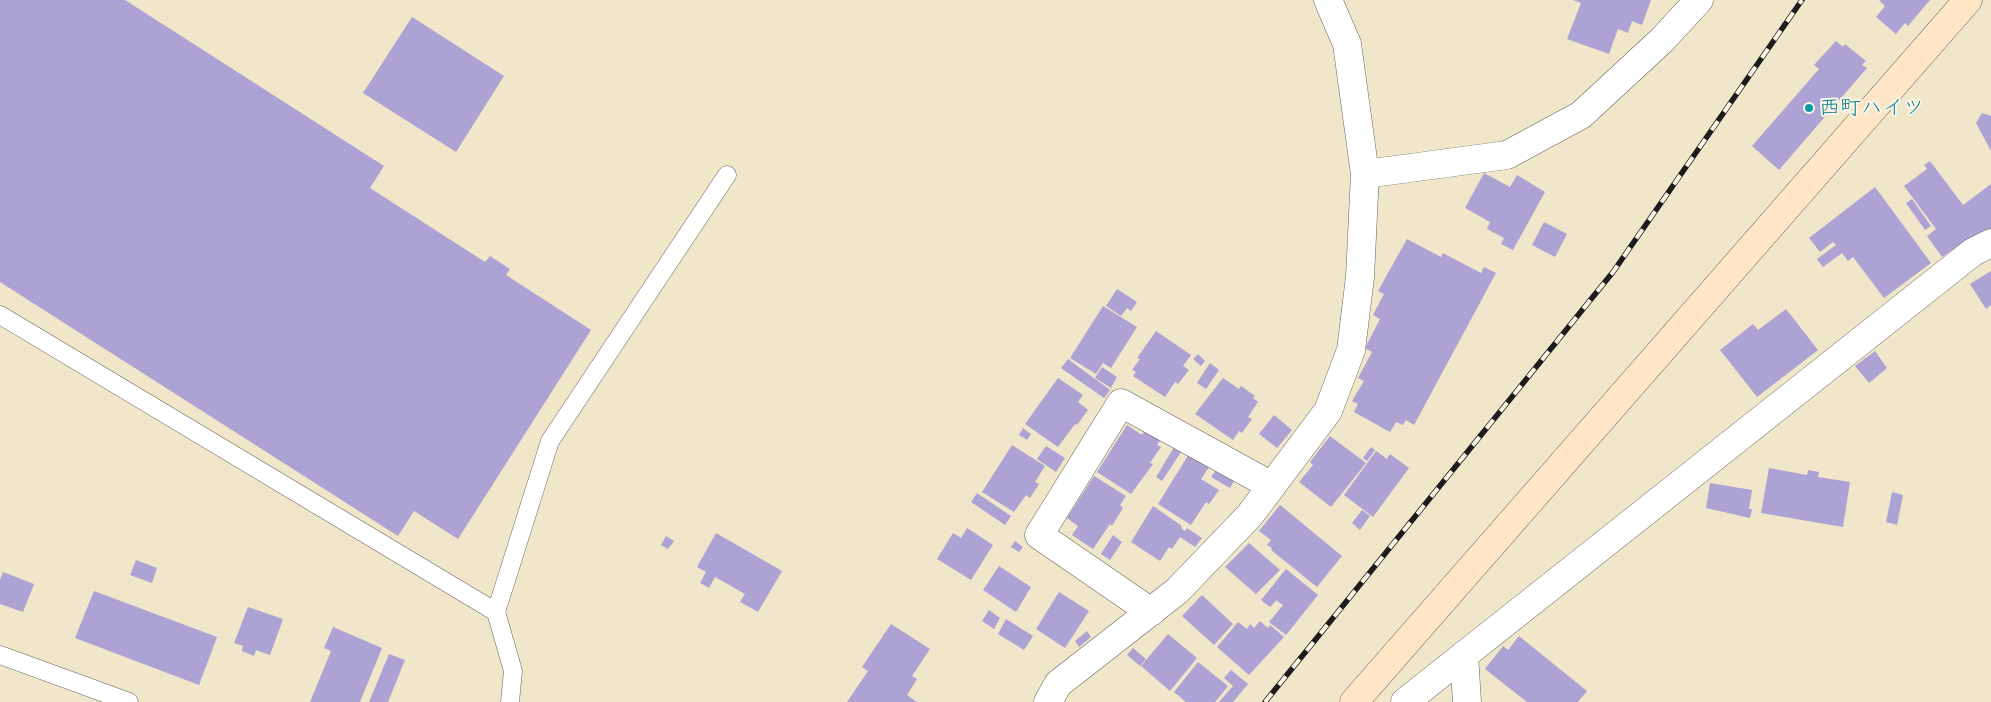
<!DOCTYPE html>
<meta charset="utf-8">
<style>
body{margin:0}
canvas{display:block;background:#f0e6c9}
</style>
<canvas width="1991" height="702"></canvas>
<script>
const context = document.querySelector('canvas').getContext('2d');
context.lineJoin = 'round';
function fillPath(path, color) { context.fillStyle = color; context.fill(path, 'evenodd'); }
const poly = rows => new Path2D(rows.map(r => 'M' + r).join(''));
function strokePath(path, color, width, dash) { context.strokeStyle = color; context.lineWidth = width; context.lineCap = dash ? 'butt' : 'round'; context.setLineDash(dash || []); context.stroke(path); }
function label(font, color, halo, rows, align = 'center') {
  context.font = font + ' Caveat,"Klee One",sans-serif'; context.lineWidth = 4; context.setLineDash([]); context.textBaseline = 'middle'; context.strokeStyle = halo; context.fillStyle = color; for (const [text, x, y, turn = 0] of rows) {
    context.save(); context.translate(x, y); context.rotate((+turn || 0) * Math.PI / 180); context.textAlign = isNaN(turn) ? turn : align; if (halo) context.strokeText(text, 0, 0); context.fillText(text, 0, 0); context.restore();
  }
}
const building = poly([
 [0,0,125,0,384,166,370,188,485,262,490,256,510,269,506,275,591,330,458,539,414,511,398,536,0,282],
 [1573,0,1651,0,1642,25,1632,21,1628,33,1618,29,1609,54,1567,39,1581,3],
 [1879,0,1930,0,1908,26,1905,23,1896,34,1876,17,1885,6],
 [412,17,504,76,456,152,363,93],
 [1836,41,1843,47,1845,44,1866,61,1862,65,1867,68,1779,170,1752,146,1819,69,1814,65],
 [1982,113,1991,116,1991,151,1976,123],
 [1930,161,1963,205,1991,184,1991,229,1965,249,1961,244,1942,257,1927,236,1936,229,1904,186,1927,169,1924,165],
 [1484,173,1510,187,1517,175,1545,192,1513,250,1501,244,1504,238,1487,229,1490,222,1465,208],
 [1875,187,1931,263,1884,298,1853,257,1848,261,1842,253,1823,267,1817,259,1836,245,1833,242,1820,252,1809,238],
 [1912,199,1931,226,1925,230,1906,203],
 [1544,222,1567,234,1555,257,1532,245],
 [1407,239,1441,257,1443,253,1481,273,1484,267,1496,273,1414,425,1406,420,1403,425,1396,422,1390,432,1354,412,1358,404,1352,401,1364,381,1358,378,1372,352,1365,348,1380,319,1373,315,1384,294,1378,291],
 [1991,271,1991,305,1986,309,1970,284],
 [1117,289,1137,302,1131,311,1127,308,1121,316,1106,306],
 [1103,306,1137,327,1111,368,1103,363,1096,374,1070,358],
 [1786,309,1818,350,1757,397,1720,350,1753,324,1758,330],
 [1156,331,1191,355,1183,366,1189,370,1178,384,1175,382,1165,397,1133,376,1136,372,1132,370,1140,359,1137,358],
 [1875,351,1887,368,1869,383,1855,366],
 [1198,354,1205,361,1201,366,1193,359],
 [1068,359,1110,390,1104,398,1061,368],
 [1210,363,1219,370,1206,389,1197,383],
 [1102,367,1117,377,1111,388,1095,378],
 [1058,378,1083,395,1078,402,1088,410,1077,425,1075,424,1058,447,1025,424],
 [1223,378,1239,389,1241,386,1255,396,1253,398,1258,402,1248,417,1252,419,1242,433,1239,431,1233,440,1195,414],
 [1274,415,1292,430,1277,448,1259,434],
 [1127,425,1142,435,1145,430,1161,439,1157,445,1161,447,1150,463,1153,464,1131,494,1097,472],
 [1023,428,1031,434,1027,440,1019,435],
 [1330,436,1366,463,1331,507,1299,482,1313,465,1310,462],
 [1176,444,1183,449,1162,481,1156,477],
 [1012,445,1045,466,1035,482,1039,484,1030,498,1026,495,1014,512,982,492],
 [1046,446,1065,458,1056,472,1037,459],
 [1371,447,1375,450,1367,461,1363,458],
 [1376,451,1387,459,1390,454,1409,468,1373,517,1344,495],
 [1189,454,1209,467,1201,479,1219,490,1209,504,1206,502,1191,525,1158,504],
 [1769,468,1807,475,1808,470,1819,472,1818,477,1850,482,1843,527,1761,513],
 [1216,470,1234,481,1230,488,1211,477],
 [1094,476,1126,496,1120,505,1123,508,1112,526,1110,524,1093,549,1072,535,1078,526,1067,518],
 [1710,483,1752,490,1749,509,1752,509,1750,518,1706,508],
 [1892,492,1903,495,1897,525,1886,522],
 [977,493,1011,516,1005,525,971,502],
 [1280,505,1342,556,1317,587,1271,550,1272,548,1267,545,1271,540,1259,531],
 [1153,506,1182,526,1181,528,1185,531,1187,528,1202,538,1195,547,1180,537,1172,549,1169,547,1160,561,1131,542],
 [1362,510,1370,516,1360,530,1352,523],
 [967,528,993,545,971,580,937,559,953,533,961,538],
 [716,533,782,571,758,612,740,602,745,594,715,577,709,588,700,583,706,572,697,567],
 [1113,535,1122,542,1110,560,1101,554],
 [666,536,674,541,668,549,661,545],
 [1015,541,1023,547,1019,552,1011,547],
 [1249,543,1280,570,1256,594,1225,567],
 [136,560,157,568,152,583,130,575],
 [999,566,1031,587,1016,612,983,590],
 [1286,569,1318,595,1286,635,1269,622,1283,605,1277,601,1279,598,1270,607,1261,600],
 [3,572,34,584,23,612,0,604,0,580],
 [94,591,217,637,199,685,75,638],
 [1059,592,1089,611,1065,648,1036,629],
 [1202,595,1233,624,1214,645,1182,616],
 [248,607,283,619,270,655,256,650,254,656,242,651,243,646,234,643],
 [989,610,1000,618,994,629,982,621],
 [1006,619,1033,636,1024,650,998,634],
 [1260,621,1268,628,1270,625,1284,637,1249,675,1217,647,1238,622,1247,629,1250,624,1254,628],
 [891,624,930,649,912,676,917,679,907,695,917,702,847,702,868,671,862,667],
 [333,627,382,648,360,702,310,702,331,651,324,648],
 [1087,631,1091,637,1079,647,1075,641],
 [1168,634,1197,658,1170,691,1141,666],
 [1519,636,1587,691,1578,702,1527,702,1485,669,1503,646,1508,650],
 [1133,648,1146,659,1140,666,1127,655],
 [389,654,405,660,388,702,369,702],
 [1198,662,1228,686,1215,702,1186,702,1174,692],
 [1231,670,1248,684,1233,702,1219,702,1233,686,1224,678]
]);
const lane = poly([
 [0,315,496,612],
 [0,655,129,702],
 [510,702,513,671,496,612,550,441,727,175]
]);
const street = poly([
 [1365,174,1507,155,1581,115,1662,40,1699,0],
 [1151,612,1039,535,1121,403,1272,486],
 [1464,655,1467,702],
 [1048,702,1058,684,1177,591,1250,515,1328,411,1351,350,1360,277,1365,174,1347,44,1328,0],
 [1405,702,1973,252,1991,243]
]);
const secondary = poly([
 [1354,702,1968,0]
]);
const rail = poly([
 [1265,702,1613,272,1802,0]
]);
const markers = [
 [1809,108,5,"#0f9aa8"]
];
const cultureNames = [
 ["西町ハイツ",1819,108]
];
fillPath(building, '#aca2d3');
strokePath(lane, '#666359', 19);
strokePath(street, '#666359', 29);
strokePath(secondary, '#666359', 29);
strokePath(lane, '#fff', 18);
strokePath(street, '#fff', 28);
strokePath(secondary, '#fee5c5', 28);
strokePath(rail, '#1c1c1c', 5.5);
strokePath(rail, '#fcf5e5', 4, [11]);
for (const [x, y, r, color] of markers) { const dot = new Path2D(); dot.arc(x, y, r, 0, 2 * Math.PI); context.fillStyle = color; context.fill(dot); strokePath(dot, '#fcf5e5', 2); }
label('21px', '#0d838f', '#fcf5e5', cultureNames, 'left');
</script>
